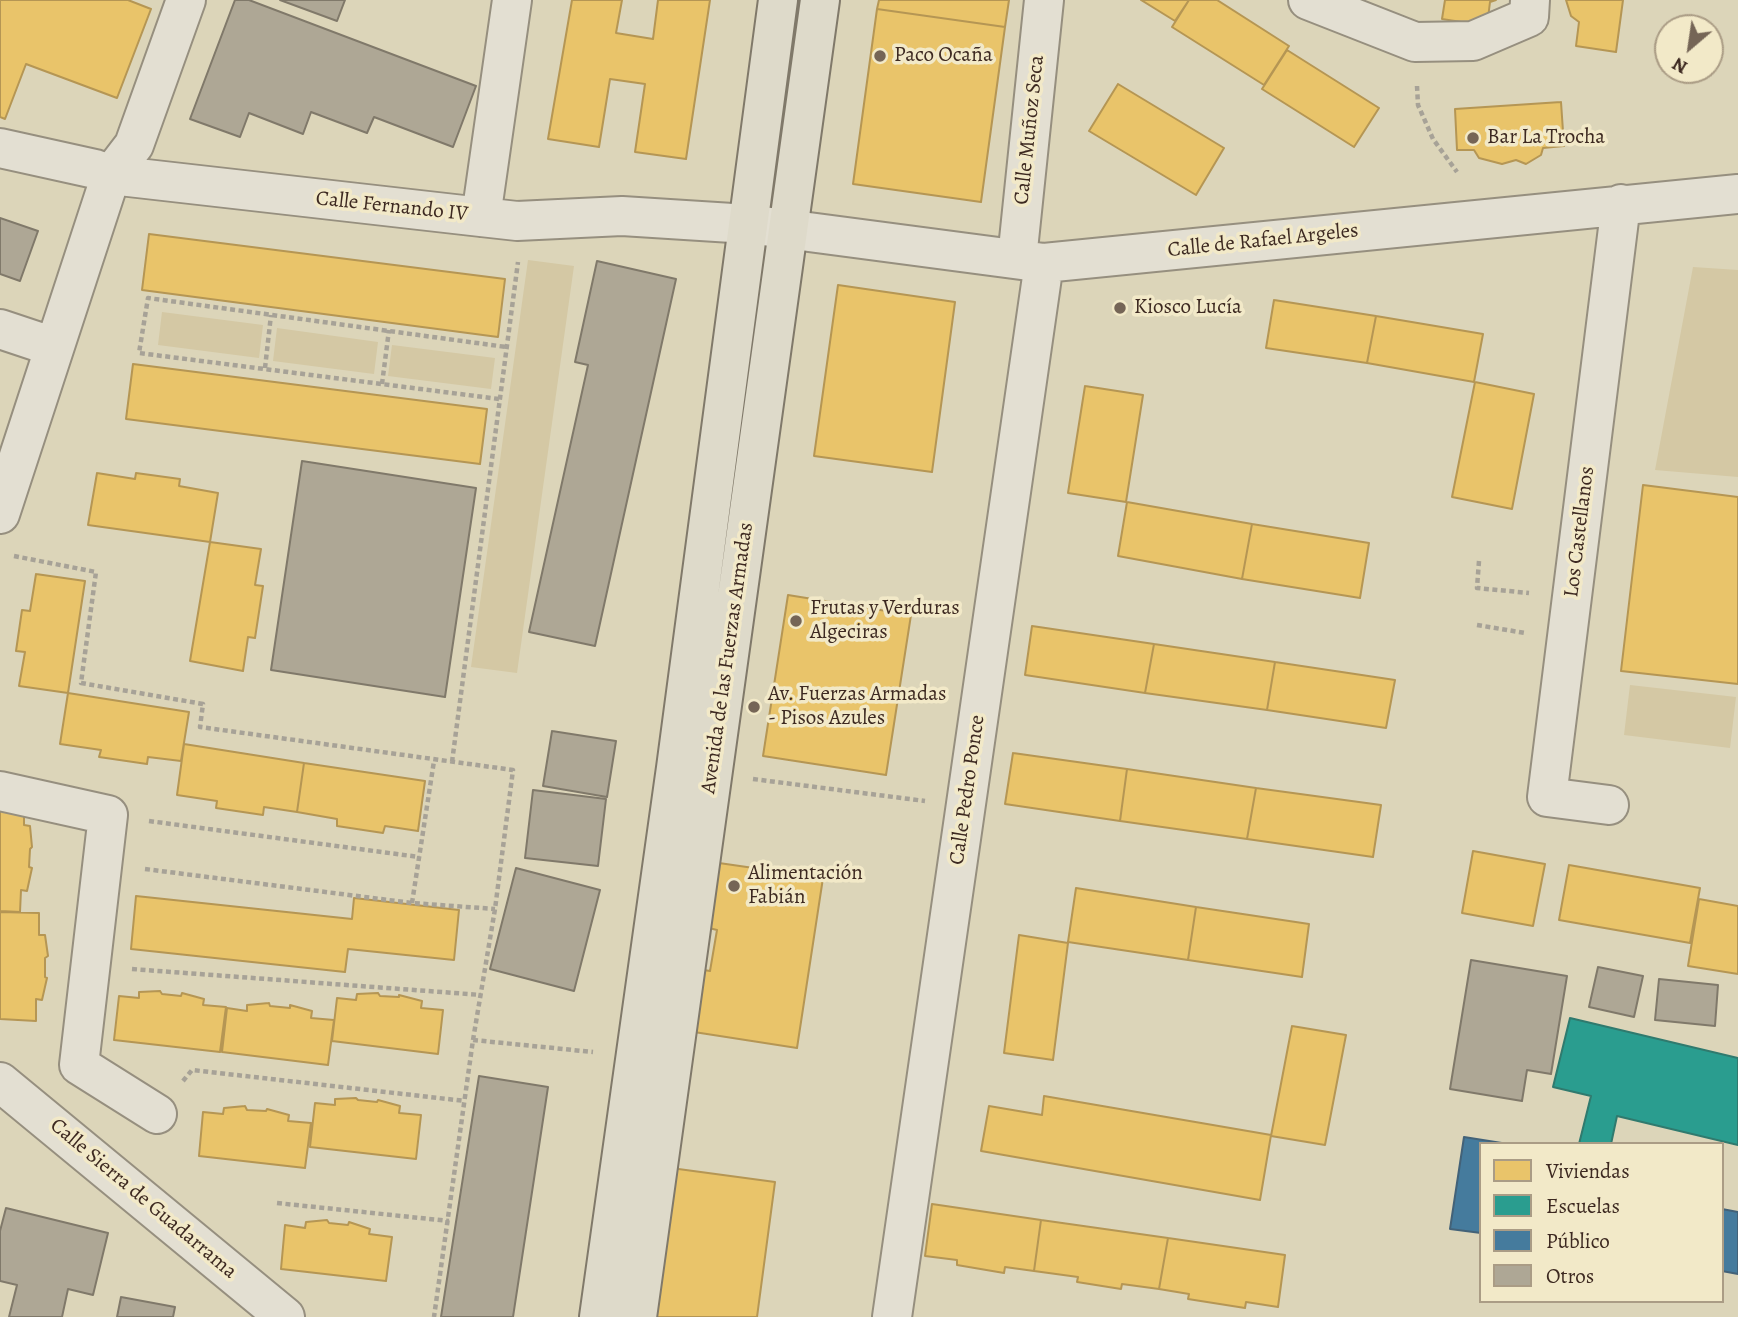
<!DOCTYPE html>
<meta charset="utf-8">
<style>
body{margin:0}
#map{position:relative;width:1738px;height:1317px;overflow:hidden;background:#dcd5b9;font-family:Alegreya,serif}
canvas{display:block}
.legend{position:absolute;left:1479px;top:1142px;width:245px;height:161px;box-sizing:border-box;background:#f2e9c8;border:2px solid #aa9c85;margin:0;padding:9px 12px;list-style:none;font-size:21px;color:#3d2921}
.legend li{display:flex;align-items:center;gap:14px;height:35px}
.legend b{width:35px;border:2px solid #aa9c85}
.north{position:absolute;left:1654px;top:14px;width:70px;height:70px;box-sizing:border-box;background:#f2e9c8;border:2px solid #aa9c85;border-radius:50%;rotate:209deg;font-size:19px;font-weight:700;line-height:28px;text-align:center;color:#3d2921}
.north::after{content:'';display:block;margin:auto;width:24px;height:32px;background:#756556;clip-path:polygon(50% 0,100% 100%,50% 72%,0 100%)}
</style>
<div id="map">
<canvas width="1738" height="1317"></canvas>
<ul class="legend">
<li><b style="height:19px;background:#e9c46a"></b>Viviendas</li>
<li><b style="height:19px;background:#2a9d8f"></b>Escuelas</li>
<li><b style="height:19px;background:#457b9d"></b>Público</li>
<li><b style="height:19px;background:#aea795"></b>Otros</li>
</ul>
<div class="north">N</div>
</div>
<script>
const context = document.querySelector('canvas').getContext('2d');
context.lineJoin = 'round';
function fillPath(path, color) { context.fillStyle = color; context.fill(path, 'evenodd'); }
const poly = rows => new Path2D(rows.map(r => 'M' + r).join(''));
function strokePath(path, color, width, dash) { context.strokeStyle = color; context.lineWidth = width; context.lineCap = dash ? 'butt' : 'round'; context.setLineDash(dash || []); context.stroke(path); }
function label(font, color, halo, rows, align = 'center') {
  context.font = font + ' Alegreya,serif'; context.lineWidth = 7; context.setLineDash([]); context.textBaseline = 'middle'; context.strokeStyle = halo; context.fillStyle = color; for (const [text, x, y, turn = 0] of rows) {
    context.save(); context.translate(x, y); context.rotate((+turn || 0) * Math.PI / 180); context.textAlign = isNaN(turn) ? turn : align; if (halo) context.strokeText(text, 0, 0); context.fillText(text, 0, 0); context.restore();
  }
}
const green = poly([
 [528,260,574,266,517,673,471,667],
 [1693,267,1738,270,1738,477,1655,470],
 [162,312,263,325,259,358,158,345],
 [277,328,378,342,374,374,273,361],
 [392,345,495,358,491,389,388,376],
 [1630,685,1736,697,1730,748,1624,735]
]);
const homes = poly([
 [0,0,128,0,151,9,117,98,26,64,5,119,0,117,0,0],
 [572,0,622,0,616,33,653,39,658,0,710,0,686,159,635,152,645,84,610,79,599,147,548,139,572,0],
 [879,0,1009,0,1005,27,877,9,879,0],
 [1141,0,1189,0,1175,21,1141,0],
 [1189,0,1217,0,1289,46,1264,85,1172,27,1189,0],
 [1445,0,1496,0,1490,2,1487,26,1442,19,1445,0],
 [1566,0,1623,0,1616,52,1576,46,1579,22,1571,16,1566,0],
 [877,9,1005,27,981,202,853,184,877,9],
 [1287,50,1379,108,1354,147,1262,89,1287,50],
 [1118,84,1224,148,1196,195,1089,131,1118,84],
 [1561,102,1564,146,1543,148,1541,155,1526,164,1516,160,1502,164,1479,158,1474,150,1457,150,1455,109,1561,102],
 [149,234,505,279,498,337,142,290,149,234],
 [838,285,955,302,932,472,814,456,838,285],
 [1274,300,1376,316,1367,363,1266,348,1274,300],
 [1376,316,1483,334,1474,382,1367,363,1376,316],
 [133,364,487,409,480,464,126,419,133,364],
 [1475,382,1534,394,1512,509,1452,497,1475,382],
 [1085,386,1143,395,1126,502,1068,493,1085,386],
 [97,473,135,479,136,473,180,479,179,486,218,493,210,542,88,525,97,473],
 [1643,485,1738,497,1738,684,1621,671,1643,485],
 [1127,502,1252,524,1242,579,1118,556,1127,502],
 [1252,524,1369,543,1360,598,1242,579,1252,524],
 [210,542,261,549,255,585,263,586,255,638,248,637,243,671,190,661,210,542],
 [36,574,85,581,68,693,19,686,25,652,16,651,22,610,30,611,36,574],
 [788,595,911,615,886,775,763,756,788,595],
 [1032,626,1154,644,1145,693,1025,675,1032,626],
 [1154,644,1275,662,1267,710,1145,693,1154,644],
 [1275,662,1395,680,1386,728,1267,710,1275,662],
 [68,693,189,712,181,761,148,757,147,764,99,757,101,750,60,744,68,693],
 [184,744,304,763,297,812,264,807,263,815,216,808,217,801,177,795,184,744],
 [1013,753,1127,769,1120,821,1005,804,1013,753],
 [304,763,425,781,418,831,385,826,383,833,337,826,337,819,297,812,304,763],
 [1127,769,1256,788,1247,839,1120,821,1127,769],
 [1256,788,1381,805,1373,857,1247,839,1256,788],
 [0,803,24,804,24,825,30,826,32,847,30,849,29,867,32,868,27,891,21,890,20,912,0,911,0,803],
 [1473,851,1545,864,1533,926,1462,913,1473,851],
 [719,863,823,878,797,1048,694,1032,704,970,710,971,717,930,709,928,719,863],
 [1569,865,1700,888,1690,943,1559,920,1569,865],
 [1076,888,1196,907,1188,960,1068,942,1076,888],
 [136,896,352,919,354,898,459,910,454,960,348,949,345,972,131,949,136,896],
 [1699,899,1738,906,1738,974,1688,966,1699,899],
 [1196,907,1309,924,1302,977,1188,960,1196,907],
 [0,912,39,913,39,935,45,935,48,956,45,958,45,977,47,978,42,1000,36,999,36,1021,0,1019,0,912],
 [1019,935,1068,943,1053,1060,1004,1053,1019,935],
 [160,991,162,994,181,996,182,993,204,999,203,1005,226,1007,220,1052,114,1040,119,996,139,998,139,992,160,991],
 [378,993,380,996,399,997,399,995,422,1001,421,1008,443,1010,438,1054,332,1041,337,998,356,1000,357,994,378,993],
 [269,1003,270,1006,290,1008,290,1005,312,1011,311,1018,334,1020,328,1065,222,1052,227,1008,247,1011,247,1005,269,1003],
 [1292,1026,1346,1035,1325,1145,1271,1136,1292,1026],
 [1044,1096,1271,1135,1260,1200,981,1151,989,1106,1042,1115,1044,1096],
 [356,1098,358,1100,377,1102,378,1100,400,1106,399,1113,421,1115,416,1159,310,1147,315,1103,335,1105,335,1099,356,1098],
 [245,1106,247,1110,266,1111,267,1109,289,1115,288,1121,311,1123,305,1168,199,1156,203,1112,223,1114,224,1108,245,1106],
 [671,1168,775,1182,757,1317,650,1317,671,1168],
 [932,1204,1041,1220,1034,1271,1005,1267,1004,1273,957,1265,957,1260,925,1256,932,1204],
 [327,1220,329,1223,348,1225,349,1222,370,1229,369,1234,392,1237,386,1281,281,1269,285,1225,305,1228,306,1222,327,1220],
 [1041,1220,1168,1238,1159,1289,1122,1284,1121,1289,1077,1282,1078,1277,1034,1271,1041,1220],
 [1168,1238,1285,1255,1278,1307,1246,1302,1245,1308,1188,1299,1189,1294,1159,1289,1168,1238]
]);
const schools = poly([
 [1570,1018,1738,1058,1738,1145,1617,1116,1611,1144,1579,1144,1591,1096,1553,1087,1570,1018]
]);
const public = poly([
 [1464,1137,1508,1144,1481,1144,1481,1233,1450,1229,1464,1137],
 [1722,1209,1738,1212,1738,1274,1722,1271,1722,1209]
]);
const building = poly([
 [235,0,249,0,476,86,453,147,374,117,367,133,311,112,303,134,249,113,240,137,190,119,235,0],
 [280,0,345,0,337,21,280,0],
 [0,218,38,231,20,281,0,274,0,218],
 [597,261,676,279,595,646,529,632,588,365,575,362,597,261],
 [302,461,476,488,445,697,271,670,302,461],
 [552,731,616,741,607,797,543,786,552,731],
 [533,790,606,799,598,866,525,858,533,790],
 [516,868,600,890,574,991,490,969,516,868],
 [1471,960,1567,976,1551,1074,1527,1070,1522,1101,1450,1089,1471,960],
 [1598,967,1643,976,1634,1017,1589,1007,1598,967],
 [1659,979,1718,985,1715,1026,1655,1020,1659,979],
 [479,1076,548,1087,513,1317,441,1317,479,1076],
 [6,1208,108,1233,93,1295,68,1289,62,1317,9,1317,17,1285,0,1281,0,1231,6,1208],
 [121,1297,175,1307,173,1317,117,1317,121,1297]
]);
const path = poly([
 [1417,86,1418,105,1433,139,1457,172],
 [265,368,271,315],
 [382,384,389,330],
 [499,399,139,353,148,298,506,347],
 [14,556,96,572,81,683,203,704,200,727,513,770,495,909,473,1040,434,1317],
 [1479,561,1477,588,1529,593],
 [1477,625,1525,633],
 [452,762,518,262],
 [753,779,925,801],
 [149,821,419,857],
 [145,869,412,903,495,909],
 [412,903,434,761],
 [132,969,481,995],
 [473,1040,593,1052],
 [183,1081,192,1070,465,1101],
 [277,1203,449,1221]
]);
const minor = poly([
 [1308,0,1415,42,1473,41,1529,17,1530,0],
 [0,148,95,169,111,175,481,217,517,221,622,216,748,224,1044,263,1738,194],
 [481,217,512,0],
 [1017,259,1044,0],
 [0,329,54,347],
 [0,514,111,175,134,145,186,0],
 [0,791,108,815,79,1065,157,1114],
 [1609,805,1547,797,1621,204],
 [0,1082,285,1317],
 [892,1317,1044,263]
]);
const major = poly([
 [599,1317,676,768,778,0],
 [637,1317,820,0]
]);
const markers = [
 [880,56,7,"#756556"],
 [1473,138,7,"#756556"],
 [1120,308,7,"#756556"],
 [796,621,7,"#756556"],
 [754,707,7,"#756556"],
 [734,886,7,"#756556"]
];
const poiNames = [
 ["Paco Ocaña",894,56],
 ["Bar La Trocha",1487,138],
 ["Kiosco Lucía",1134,308],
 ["Frutas y Verduras",810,609],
 ["Algeciras",810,633],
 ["Av. Fuerzas Armadas",768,695],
 ["- Pisos Azules",768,719],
 ["Alimentación",748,874],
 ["Fabián",748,898]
];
const streetNames = [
 ["Calle Muñoz Seca",1030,130,-84],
 ["Calle Fernando IV",392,207,6],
 ["Calle de Rafael Argeles",1263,241,-6],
 ["Los Castellanos",1580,532,-83],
 ["Avenida de las Fuerzas Armadas",728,658,-82],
 ["Calle Pedro Ponce",968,790,-82],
 ["Calle Sierra de Guadarrama",143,1199,40]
];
fillPath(green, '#d4c8a4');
fillPath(homes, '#e9c46a');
strokePath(homes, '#b59654', 2);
fillPath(schools, '#2a9d8f');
strokePath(schools, '#307a6e', 2);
fillPath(public, '#457b9d');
strokePath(public, '#436278', 2);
fillPath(building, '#aea795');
strokePath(building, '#80796a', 2);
strokePath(minor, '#968f7f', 42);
strokePath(major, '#80796a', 42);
strokePath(path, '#a7a297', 4.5, [5, 3.5]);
strokePath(minor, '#e3dfd2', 38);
strokePath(major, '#dedaca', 38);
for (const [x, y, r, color] of markers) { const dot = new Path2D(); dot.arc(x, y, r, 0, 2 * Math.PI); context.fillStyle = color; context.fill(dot); strokePath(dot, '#f2e9c8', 2.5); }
label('21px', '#3d2921', '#f2e9c8', poiNames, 'left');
label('21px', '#3d2921', '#f2e9c8', streetNames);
</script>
